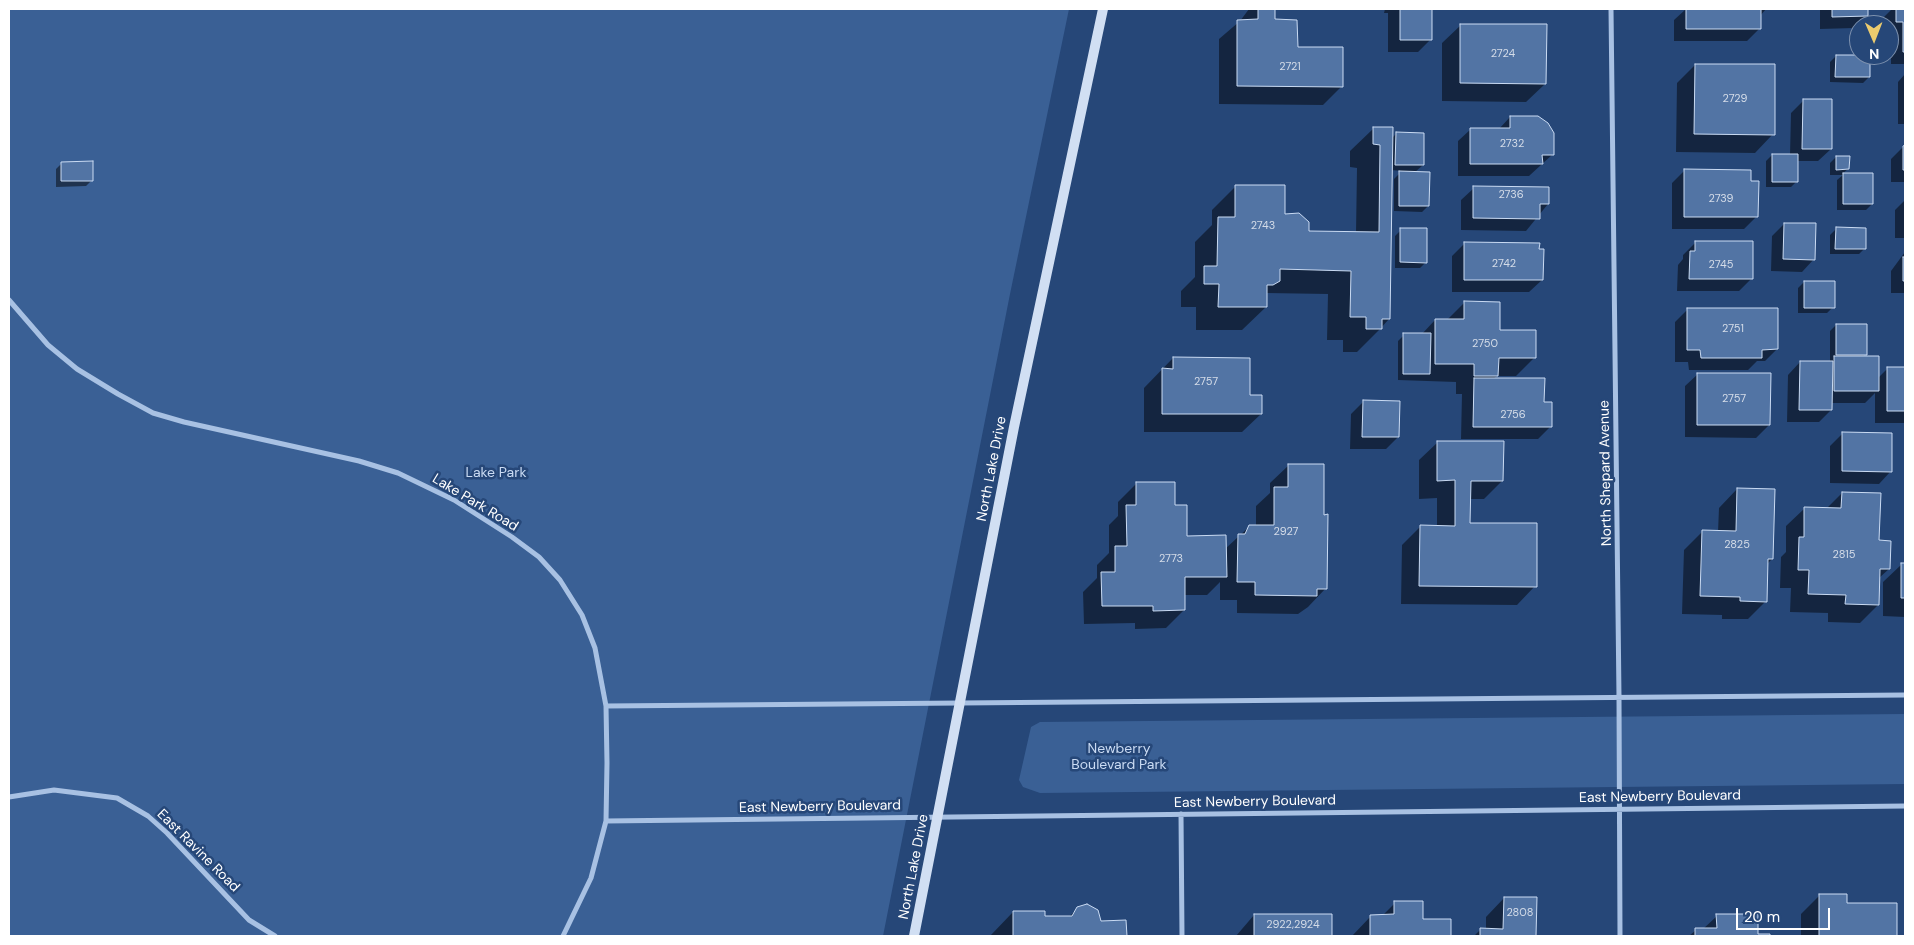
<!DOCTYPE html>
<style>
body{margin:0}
#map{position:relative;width:1914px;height:945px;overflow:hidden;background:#264778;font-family:"DM Sans",sans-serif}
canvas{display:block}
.frame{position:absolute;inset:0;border:10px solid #fff;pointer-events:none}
.north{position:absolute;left:1849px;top:15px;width:50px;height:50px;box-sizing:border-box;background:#264778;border:1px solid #7d91ae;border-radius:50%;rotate:179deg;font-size:14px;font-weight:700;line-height:20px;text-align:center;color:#fff}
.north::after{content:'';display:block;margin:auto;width:18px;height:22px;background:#ebcb6e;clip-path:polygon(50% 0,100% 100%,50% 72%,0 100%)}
.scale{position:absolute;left:1736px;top:908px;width:94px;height:22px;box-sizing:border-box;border:2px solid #fff;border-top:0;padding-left:6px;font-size:15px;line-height:18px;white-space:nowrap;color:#fff;-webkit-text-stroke:4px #264778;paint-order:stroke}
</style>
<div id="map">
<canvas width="1914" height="945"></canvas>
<div class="frame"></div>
<div class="north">N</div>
<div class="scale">20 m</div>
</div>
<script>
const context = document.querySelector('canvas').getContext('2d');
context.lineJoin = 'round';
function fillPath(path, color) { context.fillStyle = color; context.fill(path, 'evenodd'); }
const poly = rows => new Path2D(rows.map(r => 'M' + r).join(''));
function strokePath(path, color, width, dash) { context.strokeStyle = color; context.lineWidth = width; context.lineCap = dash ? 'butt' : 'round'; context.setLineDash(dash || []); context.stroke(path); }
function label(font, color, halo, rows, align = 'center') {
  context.font = font + ' "DM Sans",sans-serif'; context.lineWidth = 5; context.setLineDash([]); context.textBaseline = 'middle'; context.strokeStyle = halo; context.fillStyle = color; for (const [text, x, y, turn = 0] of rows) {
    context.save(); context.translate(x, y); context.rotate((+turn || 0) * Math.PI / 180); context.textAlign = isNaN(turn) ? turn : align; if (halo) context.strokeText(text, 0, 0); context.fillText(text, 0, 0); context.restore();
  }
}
const green = poly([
 [9,9,1069,9,1010,294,883,936,9,936],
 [1905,714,1905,784,1040,793,1023,787,1019,780,1031,727,1040,722]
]);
const shadow = poly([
 [1249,9,1274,9,1274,21,1296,48,1341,87,1323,105,1219,104,1219,39,1240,21],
 [1385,9,1429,9,1430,40,1418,52,1388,52,1388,13,1384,13],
 [1686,9,1766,9,1760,16,1759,29,1747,41,1674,41,1674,20],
 [1820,9,1866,9,1866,16,1854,28,1820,29],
 [1892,9,1905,9,1905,64,1891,64,1891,34,1889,34,1889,25,1884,25,1884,17],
 [1461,25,1545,84,1526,102,1442,101,1442,43],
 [1836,56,1869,77,1863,83,1830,82,1830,62],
 [1695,65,1773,134,1755,153,1676,152,1677,83],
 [1905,74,1905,124,1898,124,1898,82],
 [1803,101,1831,149,1818,161,1797,161,1797,181,1791,187,1766,187,1766,161,1772,155,1790,155,1791,113],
 [1510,117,1553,154,1529,176,1458,176,1458,141,1471,129,1499,129],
 [1374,128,1392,138,1396,134,1423,165,1414,173,1428,206,1422,212,1394,211,1394,179,1402,171,1391,170,1389,319,1380,329,1357,352,1343,352,1343,340,1327,340,1328,294,1266,293,1266,307,1242,330,1196,330,1196,307,1181,307,1181,291,1195,277,1195,242,1212,225,1212,210,1235,187,1284,215,1308,232,1356,233,1357,168,1350,167,1350,151],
 [1903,147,1905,147,1905,182,1891,182,1891,159],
 [1836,157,1848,169,1842,174,1872,174,1872,204,1866,210,1837,210,1837,180,1843,175,1830,175,1830,163],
 [62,163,92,180,86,186,56,187,56,169],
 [1685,170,1750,182,1757,216,1744,229,1672,229,1672,183],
 [1474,188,1548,204,1526,231,1461,230,1461,200],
 [1905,200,1905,238,1895,238,1895,210],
 [1784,224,1814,259,1802,272,1771,271,1772,236],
 [1836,229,1865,248,1859,254,1830,254,1830,235],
 [1401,230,1426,262,1420,268,1395,268,1395,236],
 [1696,242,1751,279,1739,291,1677,291,1678,265,1683,259,1683,255],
 [1465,243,1542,280,1529,292,1452,292,1452,256],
 [1905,252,1905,293,1891,293,1891,271],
 [1804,282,1833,307,1827,313,1798,313,1798,288],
 [1465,302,1534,358,1516,376,1497,376,1493,379,1543,404,1550,427,1538,439,1461,439,1462,394,1456,394,1456,382,1398,380,1398,341,1404,335,1421,335,1435,320,1447,320],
 [1688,309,1777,349,1765,361,1757,361,1748,370,1689,370,1688,362,1675,362,1675,322],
 [1905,309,1905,351,1904,351],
 [1836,325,1865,354,1862,358,1878,378,1888,368,1905,368,1905,423,1875,423,1875,393,1865,403,1831,403,1831,410,1819,422,1787,422,1788,375,1800,362,1830,362,1830,331],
 [1173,358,1249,396,1261,414,1242,432,1144,432,1144,388],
 [1698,374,1769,425,1756,438,1685,437,1685,386],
 [1363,402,1398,437,1386,449,1350,449,1351,414],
 [1843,433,1891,471,1879,484,1830,483,1830,446],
 [1438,442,1502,481,1484,499,1469,499,1469,524,1535,586,1517,605,1401,604,1402,545,1420,527,1437,527,1437,498,1419,499,1419,460],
 [1289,465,1323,516,1326,588,1308,607,1298,614,1237,613,1237,600,1220,600,1220,582,1207,595,1184,595,1184,610,1166,628,1135,629,1135,623,1084,624,1083,592,1097,578,1097,565,1109,553,1109,525,1118,516,1118,502,1137,483,1174,506,1186,537,1225,549,1250,526,1256,526,1256,506,1270,493,1270,483],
 [1737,489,1772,559,1767,564,1766,601,1748,619,1722,619,1722,615,1682,614,1684,550,1702,532,1718,532,1719,508],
 [1842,493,1878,541,1889,569,1879,578,1878,605,1860,623,1828,622,1828,613,1790,612,1791,588,1780,588,1781,557,1786,552,1786,526,1805,508,1827,508],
 [1902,564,1905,564,1905,617,1883,616,1883,582],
 [1820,895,1846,904,1896,904,1895,936,1801,936,1801,914],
 [1504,898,1535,899,1535,936,1474,936,1480,930,1486,930,1486,917],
 [1395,903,1422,920,1449,920,1449,936,1352,936,1371,916,1382,916],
 [1078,908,1100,922,1125,921,1125,936,990,936,1013,912,1044,917,1069,917],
 [1254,915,1331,915,1331,936,1236,936],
 [1717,916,1757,935,1769,936,1689,936,1696,930,1703,929]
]);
const building = poly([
 [1258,9,1275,9,1275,19,1297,20,1298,47,1343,47,1343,87,1237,86,1237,20,1258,19,1258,9],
 [1400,9,1432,9,1432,40,1400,40,1400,9],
 [1686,9,1761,9,1761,29,1686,29,1686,9],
 [1832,9,1868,9,1868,16,1832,17,1832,9],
 [1896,9,1905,9,1905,52,1903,52,1903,22,1896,22,1896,9],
 [1460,24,1547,24,1546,84,1460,83,1460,24],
 [1836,55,1870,55,1870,77,1835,77,1836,55],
 [1695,64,1775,64,1775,135,1694,134,1695,64],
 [1803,99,1832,99,1832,149,1802,149,1803,99],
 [1510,116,1538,116,1548,123,1554,133,1554,155,1542,155,1543,164,1470,164,1470,128,1510,128,1510,116],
 [1373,127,1393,127,1390,319,1382,319,1382,329,1366,329,1366,317,1350,317,1351,271,1280,269,1280,281,1273,285,1267,285,1267,307,1218,307,1219,284,1204,284,1204,266,1217,266,1218,217,1235,217,1235,185,1285,185,1285,214,1299,213,1309,222,1309,231,1379,232,1380,145,1373,144,1373,127],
 [1396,132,1424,133,1424,165,1395,165,1396,132],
 [1905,145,1905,170,1903,170,1903,146,1905,145],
 [1772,154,1798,154,1798,182,1772,182,1772,154],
 [1836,156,1850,156,1849,169,1836,170,1836,156],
 [93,161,93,181,61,181,61,162,93,161],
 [1684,169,1751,170,1751,181,1759,181,1758,217,1684,217,1684,169],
 [1399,171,1430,172,1429,206,1399,206,1399,171],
 [1843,173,1873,173,1873,204,1843,204,1843,173],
 [1473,186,1549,187,1549,204,1540,204,1540,219,1473,218,1473,186],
 [1784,223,1816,223,1815,260,1783,259,1784,223],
 [1836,227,1866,228,1866,249,1835,249,1836,227],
 [1400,228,1427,228,1427,263,1400,262,1400,228],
 [1695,241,1753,241,1753,279,1689,279,1690,251,1695,251,1695,241],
 [1464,242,1540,243,1539,249,1544,249,1543,280,1464,280,1464,242],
 [1903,257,1905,257,1905,281,1903,281,1903,257],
 [1804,281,1835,281,1835,308,1804,308,1804,281],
 [1464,301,1500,302,1500,330,1536,330,1536,358,1499,358,1498,376,1474,376,1474,364,1435,364,1435,319,1464,319,1464,301],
 [1687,308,1778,308,1778,349,1762,350,1762,358,1701,358,1700,350,1687,350,1687,308],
 [1836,324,1867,324,1867,355,1836,355,1836,324],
 [1403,333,1431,333,1430,374,1403,374,1403,333],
 [1834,356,1879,356,1879,391,1834,391,1834,356],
 [1173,357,1250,358,1250,395,1262,395,1262,414,1162,414,1162,368,1173,369,1173,357],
 [1800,361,1833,361,1832,410,1799,410,1800,361],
 [1887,367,1905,367,1905,411,1887,411,1887,367],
 [1697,373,1771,373,1770,425,1697,425,1697,373],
 [1474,378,1545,378,1544,402,1552,402,1552,427,1473,427,1474,378],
 [1363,400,1400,401,1399,437,1362,437,1363,400],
 [1842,432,1892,433,1892,472,1842,471,1842,432],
 [1437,441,1504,441,1503,481,1471,481,1470,523,1537,523,1537,587,1419,586,1420,525,1455,526,1455,480,1437,481,1437,441],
 [1288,464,1324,464,1324,515,1328,514,1327,589,1317,589,1317,596,1255,595,1255,582,1237,582,1238,534,1245,534,1249,525,1274,525,1274,487,1288,487,1288,464],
 [1136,482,1175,482,1175,505,1187,505,1187,536,1226,535,1227,577,1185,577,1185,610,1153,611,1153,606,1102,606,1101,572,1115,572,1115,546,1127,546,1126,505,1136,505,1136,482],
 [1737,488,1775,489,1773,559,1768,559,1767,602,1740,601,1740,597,1700,596,1702,530,1736,531,1737,488],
 [1842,492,1881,493,1879,540,1891,541,1890,569,1880,569,1879,605,1845,604,1846,595,1808,594,1809,570,1798,570,1799,537,1804,537,1804,507,1841,508,1842,492],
 [1901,563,1905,563,1905,598,1901,598,1901,563],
 [1819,894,1847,894,1847,903,1897,903,1897,936,1819,936,1819,894],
 [1504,897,1537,897,1536,936,1480,936,1480,928,1503,929,1504,897],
 [1394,901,1423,901,1423,919,1451,919,1451,936,1370,936,1370,915,1394,914,1394,901],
 [1087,904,1098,910,1101,921,1126,920,1127,936,1013,936,1013,911,1045,911,1045,916,1072,916,1077,907,1087,904],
 [1254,914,1332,914,1332,936,1254,936,1254,914],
 [1716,914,1758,914,1758,934,1770,934,1770,936,1695,936,1695,928,1717,928,1716,914]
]);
const minor = poly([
 [1611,9,1619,697,1620,936],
 [9,300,48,345,77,369,118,394,153,413,184,422,359,461,398,473,454,500,512,537,539,557,560,580,582,615,595,648,606,706,607,763,606,821,591,878,563,936],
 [606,706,1905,695],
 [9,797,54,790,117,798,148,816,167,833,249,920,275,936],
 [1181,814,1182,936],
 [606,821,1905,806]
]);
const secondary = poly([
 [914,936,1014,427,1103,9]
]);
const numberNames = [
 ["2724",1503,54],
 ["2721",1290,67],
 ["2729",1735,99],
 ["2732",1512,144],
 ["2736",1511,195],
 ["2739",1721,199],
 ["2743",1263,226],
 ["2742",1504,264],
 ["2745",1721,265],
 ["2751",1733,329],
 ["2750",1485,344],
 ["2757",1206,382],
 ["2757",1734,399],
 ["2756",1513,415],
 ["2927",1286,532],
 ["2825",1737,545],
 ["2815",1844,555],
 ["2773",1171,559],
 ["2808",1520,913],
 ["2922,2924",1293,925]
];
const streetNames = [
 ["North Lake Drive",992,469,-79],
 ["North Shepard Avenue",1606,473,-91],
 ["Lake Park Road",475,503,31],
 ["East Newberry Boulevard",1660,797,-1],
 ["East Newberry Boulevard",1255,802,-1],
 ["East Newberry Boulevard",820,807,-1],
 ["East Ravine Road",198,851,45],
 ["North Lake Drive",914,867,-79]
];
const parkNames = [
 ["Lake Park",496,473],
 ["Newberry",1119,749],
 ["Boulevard Park",1119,765]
];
fillPath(green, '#3a6095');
fillPath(shadow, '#0007');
fillPath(building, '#5274a4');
strokePath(building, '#cadbf3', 1);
strokePath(minor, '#a8c1e3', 5);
strokePath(secondary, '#d1dff3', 10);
label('11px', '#d4dce8', null, numberNames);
label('14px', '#fff', '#264778', streetNames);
label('14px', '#cadbf3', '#264778', parkNames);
</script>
